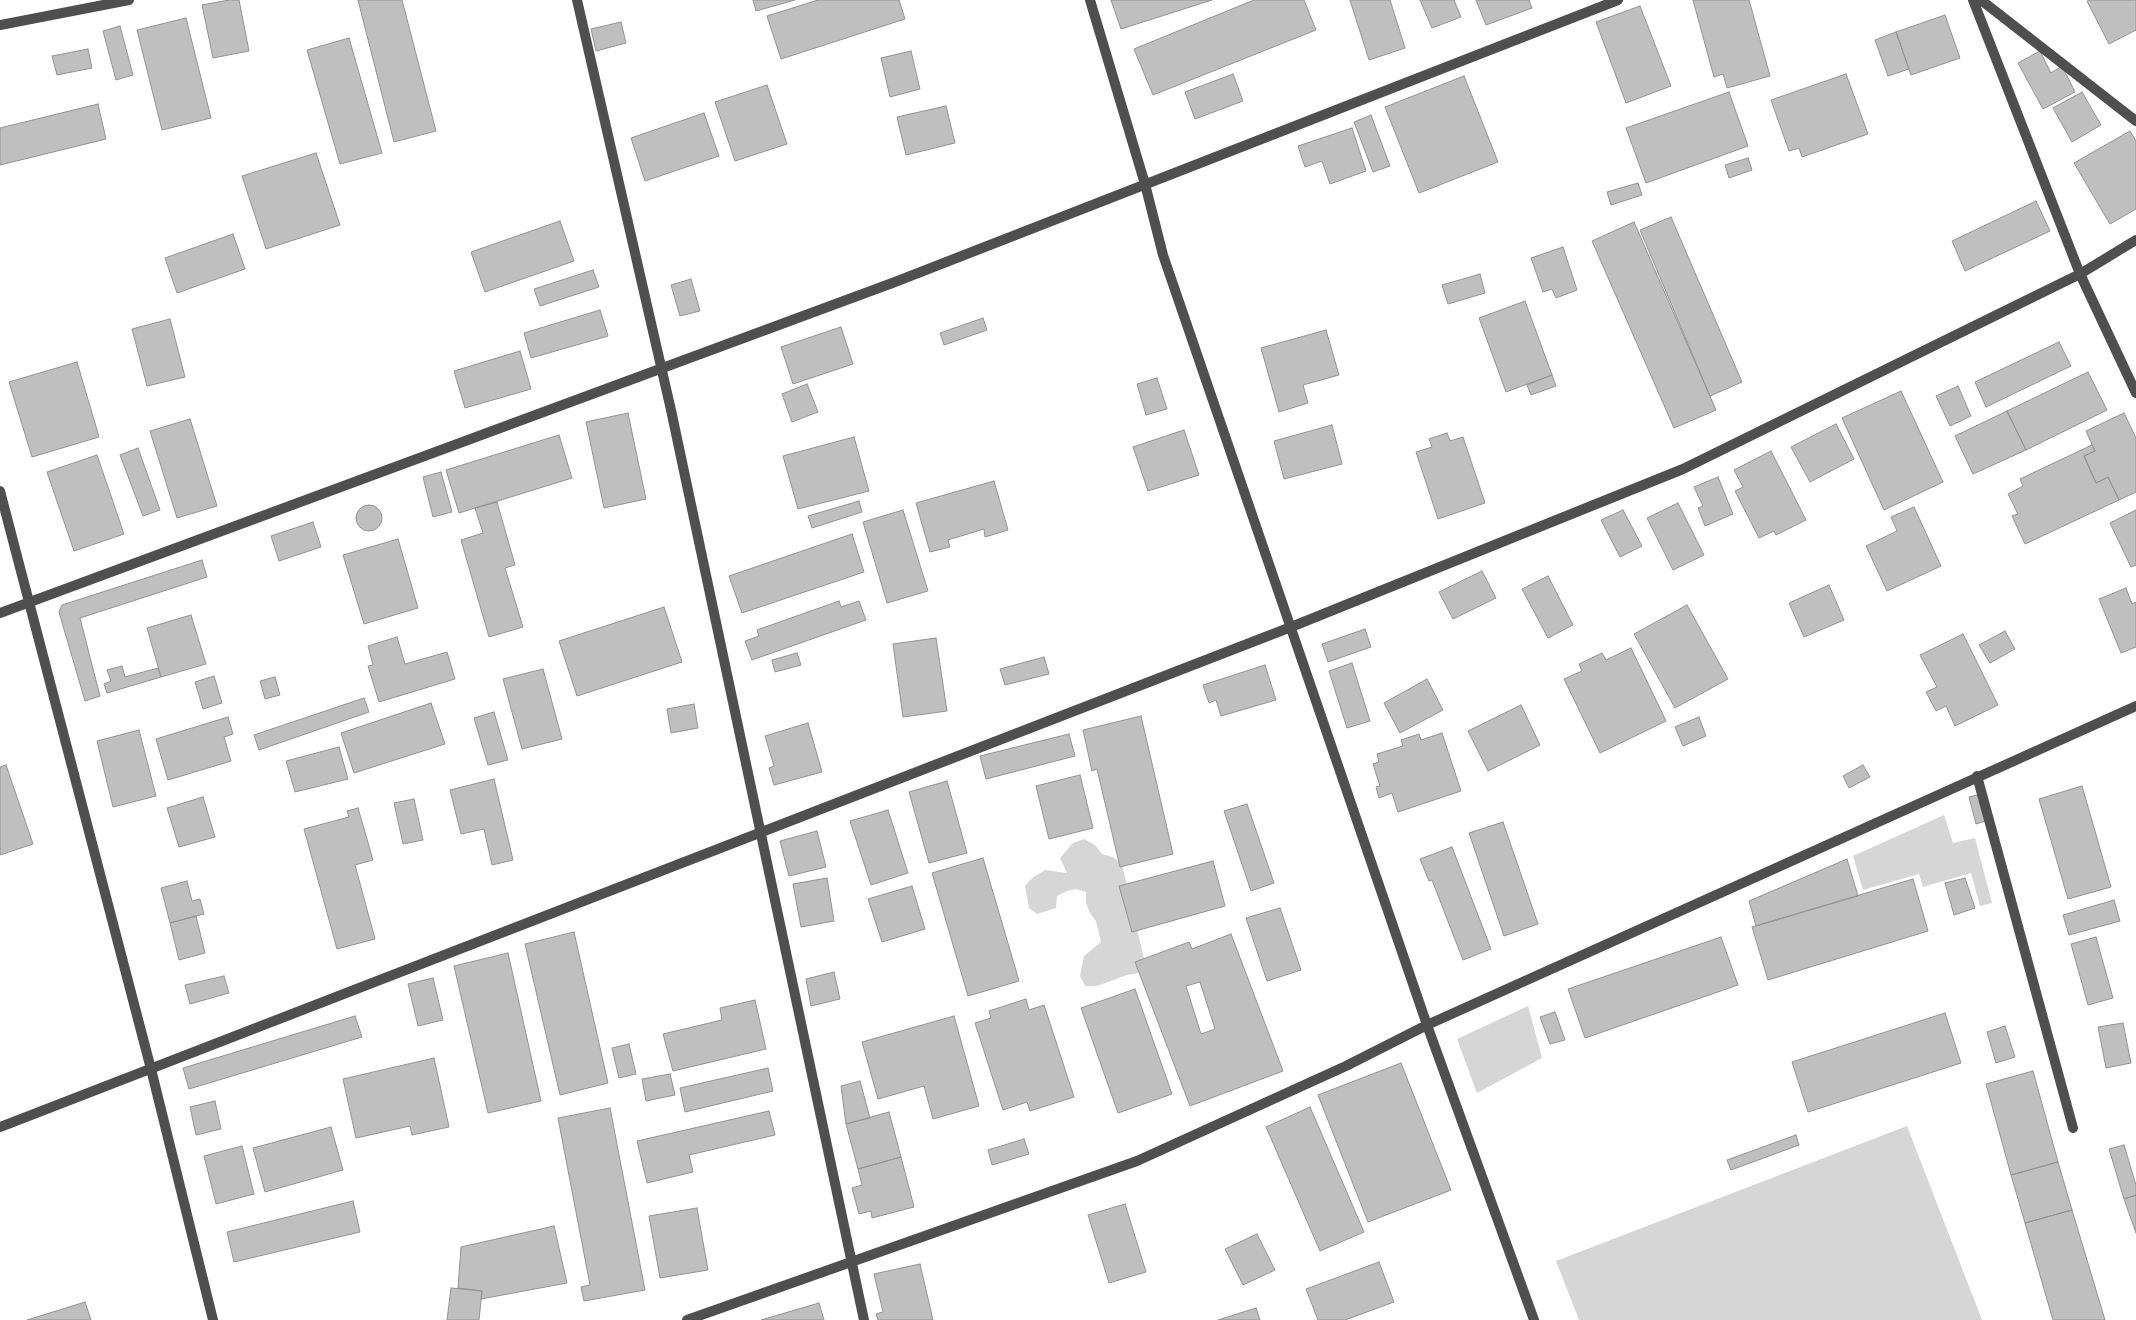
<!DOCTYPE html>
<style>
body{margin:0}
canvas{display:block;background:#fff}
</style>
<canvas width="2136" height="1320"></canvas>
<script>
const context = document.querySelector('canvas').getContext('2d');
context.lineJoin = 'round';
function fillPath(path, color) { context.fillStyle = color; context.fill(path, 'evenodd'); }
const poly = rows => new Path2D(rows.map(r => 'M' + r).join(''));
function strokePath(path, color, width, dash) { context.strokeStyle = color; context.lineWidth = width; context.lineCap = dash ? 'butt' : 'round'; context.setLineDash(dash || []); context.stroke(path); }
const green = poly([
 [1944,815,1953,843,1975,838,1992,903,1980,906,1971,873,1923,887,1919,874,1863,890,1853,856],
 [1084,839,1095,845,1102,854,1113,857,1122,864,1147,972,1127,975,1097,986,1085,986,1080,976,1084,956,1101,942,1096,921,1090,913,1086,903,1086,892,1076,889,1067,891,1057,896,1056,908,1037,914,1029,908,1025,886,1032,878,1045,870,1067,873,1060,858,1073,843],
 [1528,1006,1542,1058,1477,1093,1457,1039],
 [1907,1126,1982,1320,1579,1320,1556,1261]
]);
const building = poly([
 [229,0,239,0,249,51,213,58,202,5,229,0],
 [358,0,402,0,436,131,394,142,358,0],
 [753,0,795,0,756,11,753,0],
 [818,0,899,0,905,19,781,59,767,16,818,0],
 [1111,0,1212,0,1121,29,1111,0],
 [1254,0,1304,0,1316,30,1153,95,1134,49,1254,0],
 [1350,0,1390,0,1405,48,1369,60,1350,0],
 [1420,0,1454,0,1461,17,1432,28,1420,0],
 [1476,0,1529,0,1532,8,1486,25,1476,0],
 [1693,0,1749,0,1770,76,1727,88,1723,74,1714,77,1693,0],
 [2089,0,2136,0,2136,30,2109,44,2087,1,2089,0],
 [1640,6,1671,86,1626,103,1596,22,1640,6],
 [1945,15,1960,58,1911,75,1896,32,1945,15],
 [186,18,211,118,162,130,137,30,186,18],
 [621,22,626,43,596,51,591,29,621,22],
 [120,26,133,75,116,80,103,31,120,26],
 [1896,32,1909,69,1888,76,1875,40,1896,32],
 [349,38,382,153,340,164,307,50,349,38],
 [88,49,92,68,57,75,52,56,88,49],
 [911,51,920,89,890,97,881,58,911,51],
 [2040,51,2051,73,2062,66,2075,92,2043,109,2018,63,2040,51],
 [1233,74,1243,101,1195,119,1185,92,1233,74],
 [1846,74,1868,134,1802,157,1799,148,1789,151,1771,100,1846,74],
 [1464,76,1498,162,1419,193,1385,107,1464,76],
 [767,85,787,144,735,161,715,102,767,85],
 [1729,92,1748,146,1646,183,1626,128,1729,92],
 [2082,92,2101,125,2072,142,2053,108,2082,92],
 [98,104,106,139,0,165,0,128,98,104],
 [946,106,955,143,906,155,897,117,946,106],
 [704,113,719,156,645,181,631,138,704,113],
 [1371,115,1390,166,1373,172,1354,122,1371,115],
 [1352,128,1366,171,1330,184,1322,161,1305,167,1298,146,1352,128],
 [2130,131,2136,141,2136,209,2110,224,2074,163,2130,131],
 [316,153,340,225,266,249,242,176,316,153],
 [1748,158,1752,170,1729,178,1725,165,1748,158],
 [1638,183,1642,195,1611,205,1607,192,1638,183],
 [2036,201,2050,231,1965,271,1952,241,2036,201],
 [1671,217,1742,382,1710,396,1640,230,1671,217],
 [560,221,574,261,485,292,471,252,560,221],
 [1634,222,1716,410,1674,428,1592,241,1634,222],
 [233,234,245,269,177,293,165,258,233,234],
 [1563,247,1577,290,1556,298,1552,289,1543,292,1531,258,1563,247],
 [593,270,599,287,540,306,534,289,593,270],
 [1480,274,1485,293,1448,304,1442,285,1480,274],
 [691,279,700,311,680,316,671,285,691,279],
 [1525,301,1552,375,1506,392,1479,318,1525,301],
 [600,310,608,336,531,358,524,333,600,310],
 [983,318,987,330,944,345,940,333,983,318],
 [170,319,185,377,147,386,132,329,170,319],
 [841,327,853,364,793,384,781,347,841,327],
 [1326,330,1339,375,1303,385,1308,403,1279,412,1261,348,1326,330],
 [2059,342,2071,366,1986,407,1975,382,2059,342],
 [520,351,531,389,465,408,454,371,520,351],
 [77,362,99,437,32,457,9,382,77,362],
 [2088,372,2107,410,2026,450,2007,411,2088,372],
 [1552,375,1556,386,1531,395,1527,385,1552,375],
 [1157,378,1167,409,1146,415,1137,384,1157,378],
 [807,384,818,412,792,422,782,394,807,384],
 [1958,386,1971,416,1950,426,1936,396,1958,386],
 [1901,391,1943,482,1884,510,1842,418,1901,391],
 [2007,411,2026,450,1973,474,1955,436,2007,411],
 [628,413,646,499,604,508,586,422,628,413],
 [2124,413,2136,438,2136,492,2119,500,2108,477,2096,483,2084,456,2095,451,2086,431,2124,413],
 [190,419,217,506,177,518,150,431,190,419],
 [1836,424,1854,459,1810,482,1791,447,1836,424],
 [1332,425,1342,464,1284,479,1274,441,1332,425],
 [1184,430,1199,475,1148,491,1133,447,1184,430],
 [1447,433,1450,441,1463,437,1485,503,1438,519,1416,452,1432,447,1429,439,1447,433],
 [559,435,572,478,459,513,446,470,559,435],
 [854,437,869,491,798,509,783,456,854,437],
 [2092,445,2095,451,2084,456,2096,483,2108,477,2119,500,2025,544,2012,516,2018,514,2008,494,2023,486,2020,479,2092,445],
 [138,448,160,510,143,516,120,455,138,448],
 [1771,451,1806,520,1776,535,1774,531,1759,538,1735,491,1743,487,1734,470,1771,451],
 [97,455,124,534,74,551,47,472,97,455],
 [441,472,452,512,433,517,423,477,441,472],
 [1718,477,1733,514,1705,526,1698,508,1703,506,1694,487,1718,477],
 [994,481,1008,530,985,537,984,529,948,540,950,547,930,552,916,503,994,481],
 [859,501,862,512,812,528,808,516,859,501],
 [497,502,515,565,505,568,523,627,489,637,461,540,483,533,475,508,497,502],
 [1678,503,1704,555,1673,570,1647,518,1678,503],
 '356 518a13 13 0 1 1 26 0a13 13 0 1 1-26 0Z',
 [1914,507,1941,566,1887,591,1866,546,1897,531,1891,517,1914,507],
 [903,510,928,591,887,603,863,522,903,510],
 [1623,510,1642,546,1620,557,1601,520,1623,510],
 [2136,510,2136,565,2131,567,2110,523,2136,510],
 [313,522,321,547,279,561,271,536,313,522],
 [852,534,864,572,742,613,729,576,852,534],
 [398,539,418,608,364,624,343,555,398,539],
 [202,560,207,577,80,618,100,696,85,701,59,612,62,605,202,560],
 [1482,571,1496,598,1453,619,1439,592,1482,571],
 [1548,576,1573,625,1548,638,1522,589,1548,576],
 [1829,585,1844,620,1804,637,1789,603,1829,585],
 [2126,588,2132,604,2136,602,2136,647,2121,653,2099,599,2126,588],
 [839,601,841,607,859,601,866,620,752,660,745,641,759,636,757,630,839,601],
 [1687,605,1728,679,1675,708,1634,634,1687,605],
 [664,607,682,662,577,696,559,641,664,607],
 [191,615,206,664,161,677,147,628,191,615],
 [1365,629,1371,647,1328,662,1322,644,1365,629],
 [2005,631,2015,649,1990,663,1979,645,2005,631],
 [1963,634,1998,705,1955,726,1946,706,1936,711,1926,692,1937,687,1920,655,1963,634],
 [397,637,405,664,447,652,455,679,379,702,368,666,373,665,368,646,397,637],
 [936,638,947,711,903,717,893,644,936,638],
 [1631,648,1666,721,1600,753,1564,679,1582,671,1579,664,1602,653,1606,660,1631,648],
 [797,653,801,665,775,672,772,660,797,653],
 [1044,657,1049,674,1005,685,1000,669,1044,657],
 [1352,663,1370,721,1347,728,1329,671,1352,663],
 [1265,665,1276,700,1221,716,1216,700,1209,703,1203,685,1265,665],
 [122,666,125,677,158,668,161,677,107,693,104,684,111,681,107,670,122,666],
 [543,669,562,739,522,749,503,679,543,669],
 [214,676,222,703,203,709,195,682,214,676],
 [275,677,280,695,265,699,260,681,275,677],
 [1427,679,1443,710,1400,733,1384,703,1427,679],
 [364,698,369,712,259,750,254,735,364,698],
 [431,703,445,744,354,773,341,733,431,703],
 [694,704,698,728,671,733,667,709,694,704],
 [1521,705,1540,745,1488,771,1468,731,1521,705],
 [494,712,508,760,488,765,474,718,494,712],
 [1141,716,1173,854,1120,867,1097,769,1092,771,1083,730,1141,716],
 [228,717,233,734,224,737,231,761,168,780,156,739,228,717],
 [1699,717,1706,736,1683,746,1675,727,1699,717],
 [808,723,822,772,774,785,769,768,774,766,765,736,808,723],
 [139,730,156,796,113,807,97,741,139,730],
 [1442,733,1461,791,1398,812,1392,793,1379,798,1376,787,1380,786,1373,764,1379,762,1377,754,1403,746,1401,740,1419,734,1421,740,1442,733],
 [1069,734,1075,756,986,779,980,756,1069,734],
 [339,747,348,779,295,792,286,761,339,747],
 [6,765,33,844,0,855,0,767,6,765],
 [1863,765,1870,777,1849,788,1843,776,1863,765],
 [1080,775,1093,828,1049,839,1036,786,1080,775],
 [494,779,513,860,492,865,484,829,461,834,450,790,494,779],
 [947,781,967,853,929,863,909,792,947,781],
 [2082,786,2111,887,2068,899,2039,799,2082,786],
 [1985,793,1991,819,1976,824,1969,797,1985,793],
 [203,797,215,837,179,847,167,808,203,797],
 [414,799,423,840,403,844,394,803,414,799],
 [1247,804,1274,883,1251,891,1224,811,1247,804],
 [358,808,373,860,355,865,375,939,337,949,304,829,349,817,347,811,358,808],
 [888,810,908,873,871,885,850,821,888,810],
 [1503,822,1538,924,1504,936,1469,833,1503,822],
 [817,831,826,867,789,876,780,841,817,831],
 [1452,847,1491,949,1463,960,1432,880,1429,881,1420,859,1452,847],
 [983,858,1019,981,968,996,932,873,983,858],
 [1847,859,1858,896,1756,926,1749,901,1847,859],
 [1213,861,1225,906,1132,932,1119,886,1213,861],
 [827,878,834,921,801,927,793,884,827,878],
 [1965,878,1975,908,1954,915,1945,883,1965,878],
 [1913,879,1928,931,1768,980,1752,927,1913,879],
 [187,881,192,901,200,899,204,914,170,923,161,888,187,881],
 [912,886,925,929,882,942,868,899,912,886],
 [2114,900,2120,921,2069,935,2063,915,2114,900],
 [1280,908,1301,970,1267,981,1246,918,1280,908],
 [196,916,205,953,179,960,170,923,196,916],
 [574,932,608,1083,560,1095,525,944,574,932],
 [1231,934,1283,1071,1190,1106,1135,962,1189,942,1192,949,1231,934],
 [1200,982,1215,1029,1201,1034,1186,986,1200,982],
 [1721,937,1738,985,1585,1038,1568,989,1721,937],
 [2096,937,2113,998,2088,1005,2071,944,2096,937],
 [508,953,541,1101,488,1113,454,966,508,953],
 [834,972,840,999,811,1006,806,979,834,972],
 [224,976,229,993,190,1004,185,985,224,976],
 [433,978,443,1020,418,1026,408,984,433,978],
 [1135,989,1172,1094,1118,1113,1081,1008,1135,989],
 [1026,999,1029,1010,1044,1005,1074,1097,1030,1111,1027,1102,1003,1110,975,1023,991,1018,989,1011,1026,999],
 [755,1000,766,1049,673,1071,663,1034,722,1020,720,1008,755,1000],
 [1555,1012,1565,1040,1550,1044,1540,1017,1555,1012],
 [1945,1013,1961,1063,1808,1112,1792,1062,1945,1013],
 [355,1016,362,1037,189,1089,183,1068,355,1016],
 [954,1016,979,1106,933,1119,924,1086,878,1099,862,1042,954,1016],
 [2123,1023,2131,1063,2106,1068,2098,1027,2123,1023],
 [2005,1026,2015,1057,1996,1063,1987,1032,2005,1026],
 [629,1044,636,1074,619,1078,612,1048,629,1044],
 [434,1058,449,1127,412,1135,410,1126,356,1138,343,1079,434,1058],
 [1401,1063,1451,1190,1368,1222,1318,1095,1401,1063],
 [768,1068,773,1091,685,1112,680,1088,768,1068],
 [2033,1071,2058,1162,2011,1175,1986,1084,2033,1071],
 [670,1074,675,1095,646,1101,642,1079,670,1074],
 [860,1081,870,1118,846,1124,841,1086,860,1081],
 [215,1101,221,1129,196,1135,190,1107,215,1101],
 [1310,1107,1364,1232,1320,1251,1266,1127,1310,1107],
 [610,1108,645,1290,584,1301,581,1287,590,1285,558,1118,610,1108],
 [769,1111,775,1135,689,1155,693,1172,647,1183,637,1141,769,1111],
 [889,1112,901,1157,858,1169,846,1124,889,1112],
 [331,1127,343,1170,265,1192,253,1148,331,1127],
 [1796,1135,1799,1145,1731,1170,1727,1160,1796,1135],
 [1024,1139,1029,1154,992,1165,988,1150,1024,1139],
 [2124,1145,2136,1185,2136,1195,2124,1199,2109,1149,2124,1145],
 [242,1146,254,1194,216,1204,204,1156,242,1146],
 [901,1157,914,1207,872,1218,871,1211,859,1214,852,1188,862,1185,858,1169,901,1157],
 [2058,1162,2072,1210,2025,1223,2011,1175,2058,1162],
 [2136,1195,2136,1233,2124,1199,2136,1195],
 [353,1201,360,1232,234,1262,227,1232,353,1201],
 [1125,1204,1146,1272,1109,1283,1088,1215,1125,1204],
 [697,1208,708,1270,660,1278,649,1216,697,1208],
 [2072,1210,2105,1320,2053,1320,2050,1310,2025,1223,2072,1210],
 [554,1226,567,1283,481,1299,482,1291,458,1288,461,1247,554,1226],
 [1257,1234,1275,1270,1243,1285,1225,1249,1257,1234],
 [1379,1262,1394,1302,1345,1320,1318,1320,1306,1289,1379,1262],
 [920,1264,933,1320,878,1320,876,1314,883,1312,874,1274,920,1264],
 [451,1288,482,1291,479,1320,447,1320,451,1288],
 [85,1302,91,1320,27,1320,85,1302],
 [819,1303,824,1320,761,1320,819,1303],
 [1256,1308,1260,1320,1218,1320,1256,1308]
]);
const minor = poly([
 [577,0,671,410,864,1320],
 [1090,0,1145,184,1163,255,1427,1025,1534,1320],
 [1973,0,2080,274,2136,393],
 [1981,0,2136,121],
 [0,25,129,0],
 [0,613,895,282,1618,0],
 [1977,776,2073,1128],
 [0,1127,1291,627,1683,469,2080,274,2136,240],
 [687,1320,1137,1161,1346,1066,1427,1025,2136,706]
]);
const tertiary = poly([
 [0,491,151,1069,213,1320]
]);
fillPath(green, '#d6d6d6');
fillPath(building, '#bfbfbf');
strokePath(building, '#939393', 1);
strokePath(minor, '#4f4f4f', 10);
strokePath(tertiary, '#4f4f4f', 10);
</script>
